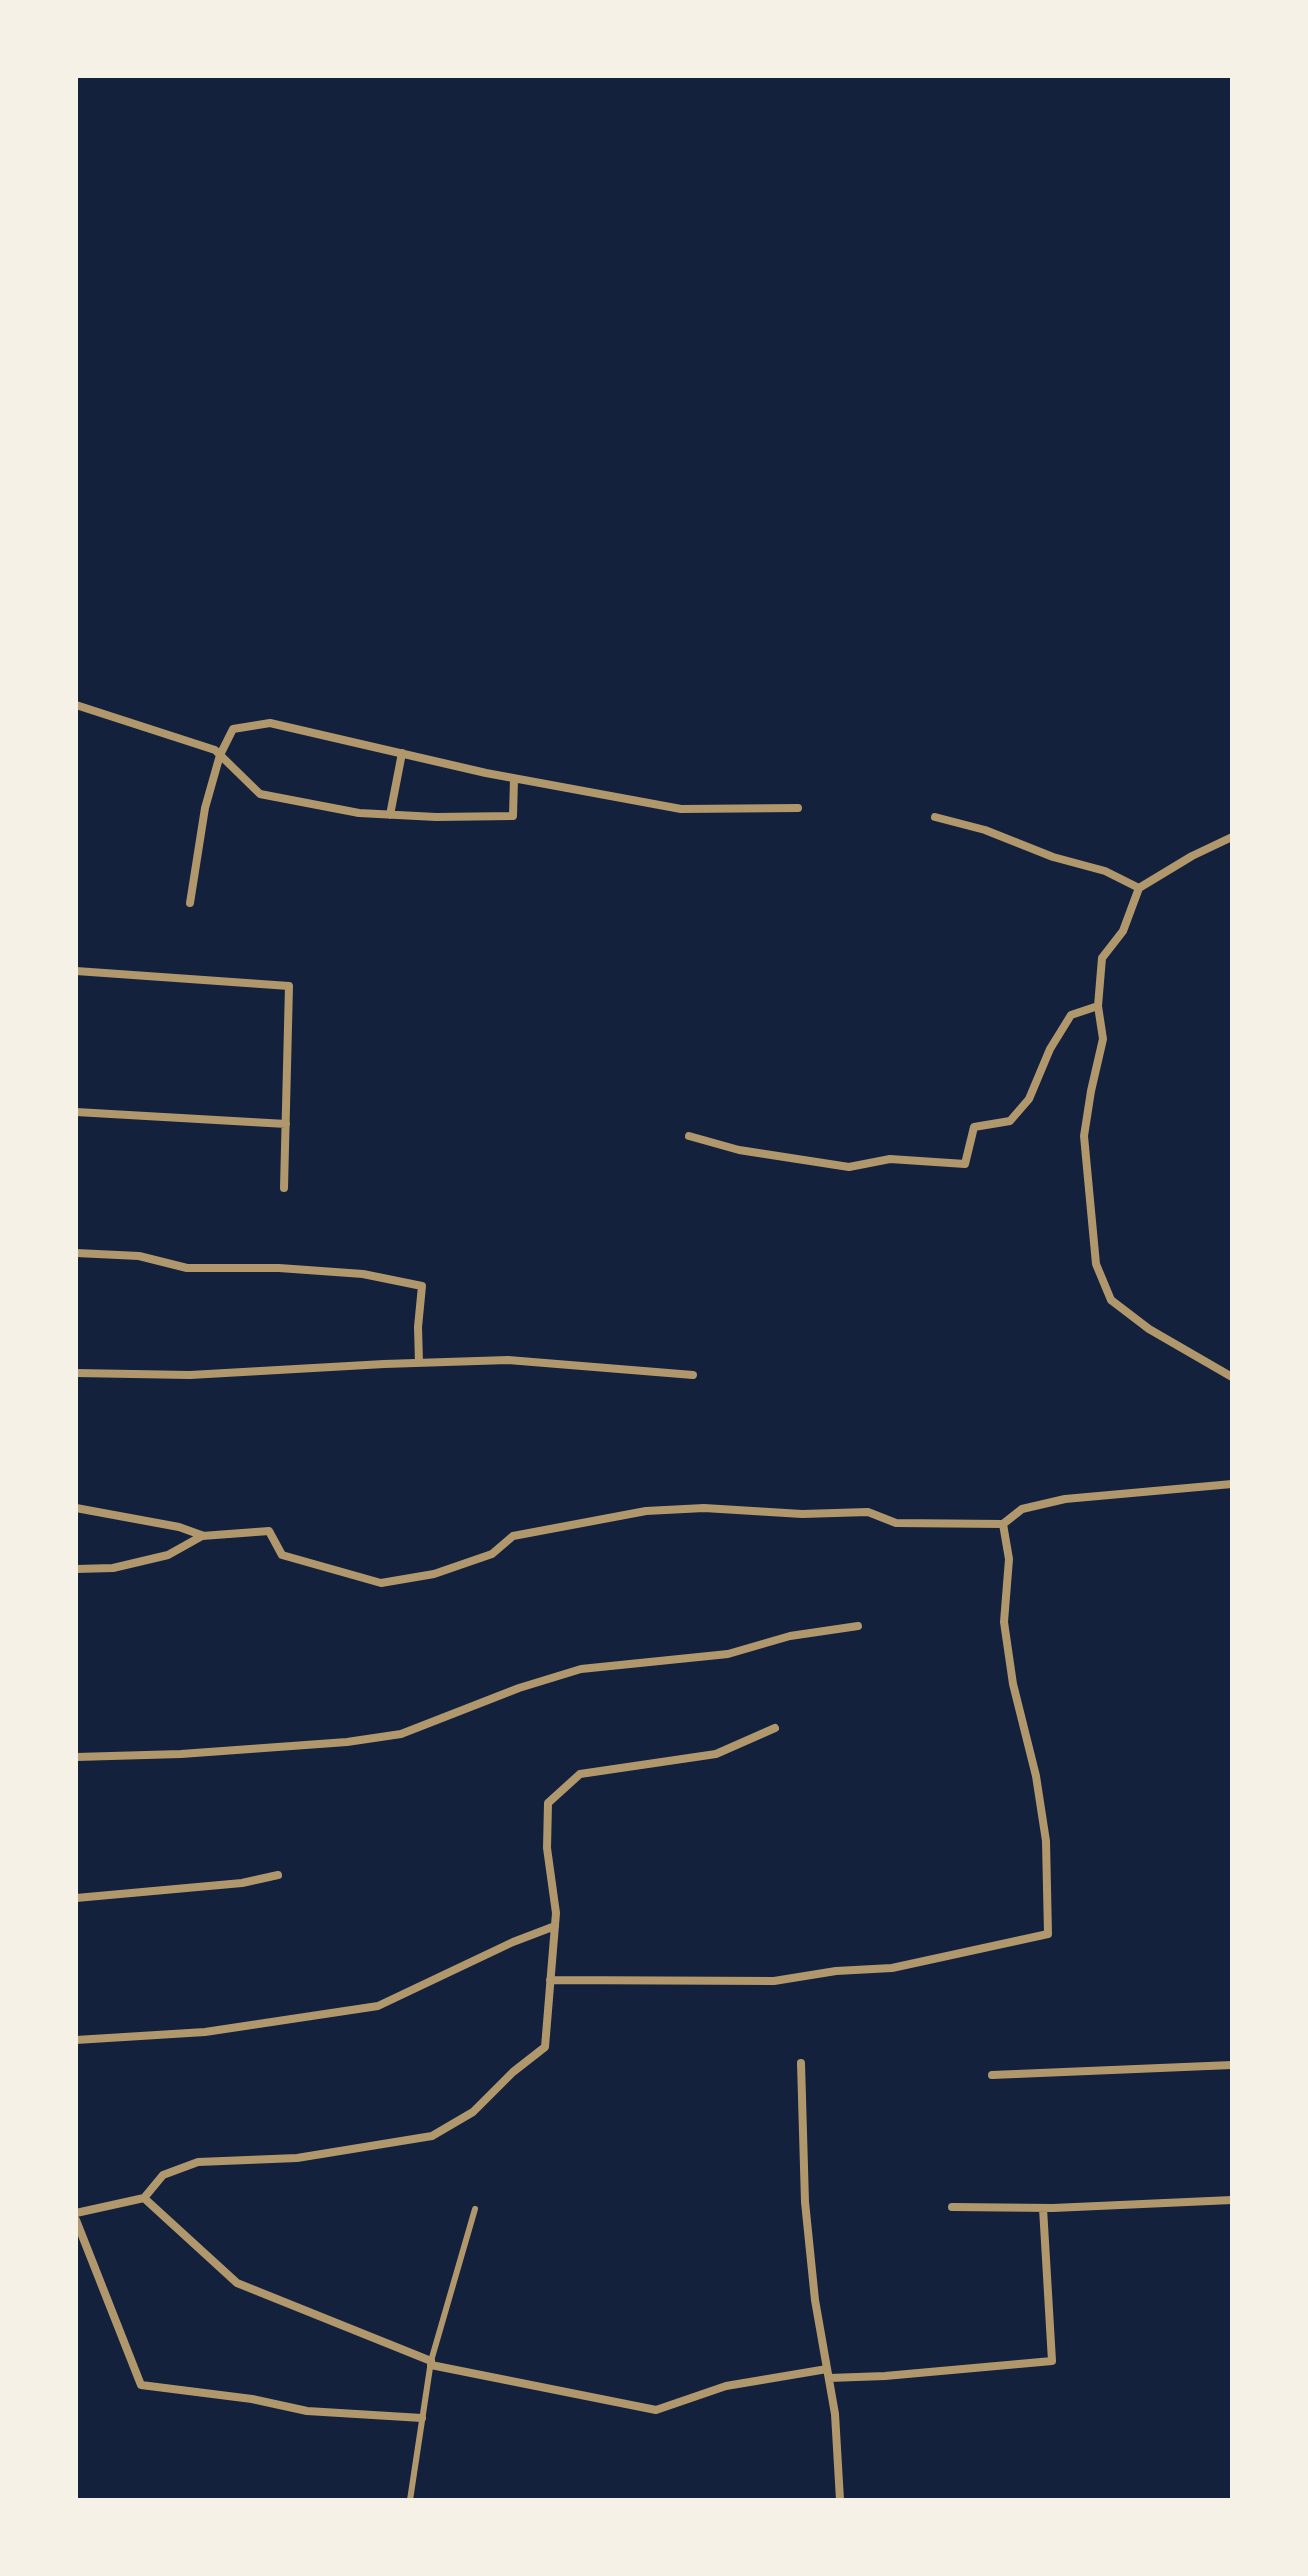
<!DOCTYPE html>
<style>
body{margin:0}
#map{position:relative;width:1308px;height:2576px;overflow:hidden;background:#14213d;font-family:"Noto Sans",sans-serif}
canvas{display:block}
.frame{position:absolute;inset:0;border:78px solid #f6f1e7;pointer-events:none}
</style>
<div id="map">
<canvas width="1308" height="2576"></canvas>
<div class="frame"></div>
</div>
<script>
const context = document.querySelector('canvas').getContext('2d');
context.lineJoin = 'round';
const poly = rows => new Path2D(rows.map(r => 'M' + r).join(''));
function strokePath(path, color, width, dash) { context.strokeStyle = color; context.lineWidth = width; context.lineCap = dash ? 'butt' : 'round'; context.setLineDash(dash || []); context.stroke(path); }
const service = poly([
 [410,2500,431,2361,475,2209]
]);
const minor = poly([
 [76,705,215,750,260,794,359,813,436,817,513,816,514,779],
 [390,815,402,753],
 [935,817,985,830,1053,857,1105,871,1139,888],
 [1232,837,1192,856,1139,888,1123,931,1102,958,1098,1006,1103,1039,1091,1091,1084,1136,1096,1264,1111,1300,1149,1329,1232,1377],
 [190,903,205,808,220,755,233,729,270,723,486,773,681,809,798,808],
 [76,971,289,986,284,1188],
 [76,1112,286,1124],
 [689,1136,739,1150,849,1167,890,1159,965,1164,974,1127,1010,1121,1029,1099,1050,1049,1071,1015,1098,1006],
 [76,1253,139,1256,187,1268,279,1268,363,1274,422,1286,418,1327,419,1363],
 [76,1373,190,1375,384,1364,508,1360,693,1375],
 [76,1508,179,1527,204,1536],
 [76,1569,113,1568,168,1555,202,1536,269,1531,282,1555,381,1583,434,1574,492,1554,513,1536,646,1511,704,1508,802,1514,868,1512,896,1523,1003,1524,1022,1509,1065,1499,1232,1484],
 [76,1757,181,1754,347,1742,401,1734,519,1688,581,1669,728,1654,790,1636,858,1626],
 [76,1898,242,1883,278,1875],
 [550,1980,774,1981,836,1971,892,1968,1048,1934,1046,1841,1036,1776,1013,1684,1004,1622,1009,1559,1003,1524],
 [76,2040,205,2032,378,2006,513,1942,555,1926],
 [801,2063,805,2202,815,2300,835,2414,840,2500],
 [992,2075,1232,2065],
 [144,2198,163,2175,198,2162,297,2158,432,2136,473,2112,513,2072,545,2047,556,1913,547,1848,548,1803,580,1774,716,1754,775,1728],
 [952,2207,1053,2208,1232,2200],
 [76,2213,144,2198,237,2283,431,2361],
 [76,2220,141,2385,252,2399,307,2411,422,2418],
 [431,2365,656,2410,726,2386,827,2369],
 [829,2378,885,2376,1052,2361,1043,2208]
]);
strokePath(service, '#b1986c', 6);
strokePath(minor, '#b1986c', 8);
</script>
